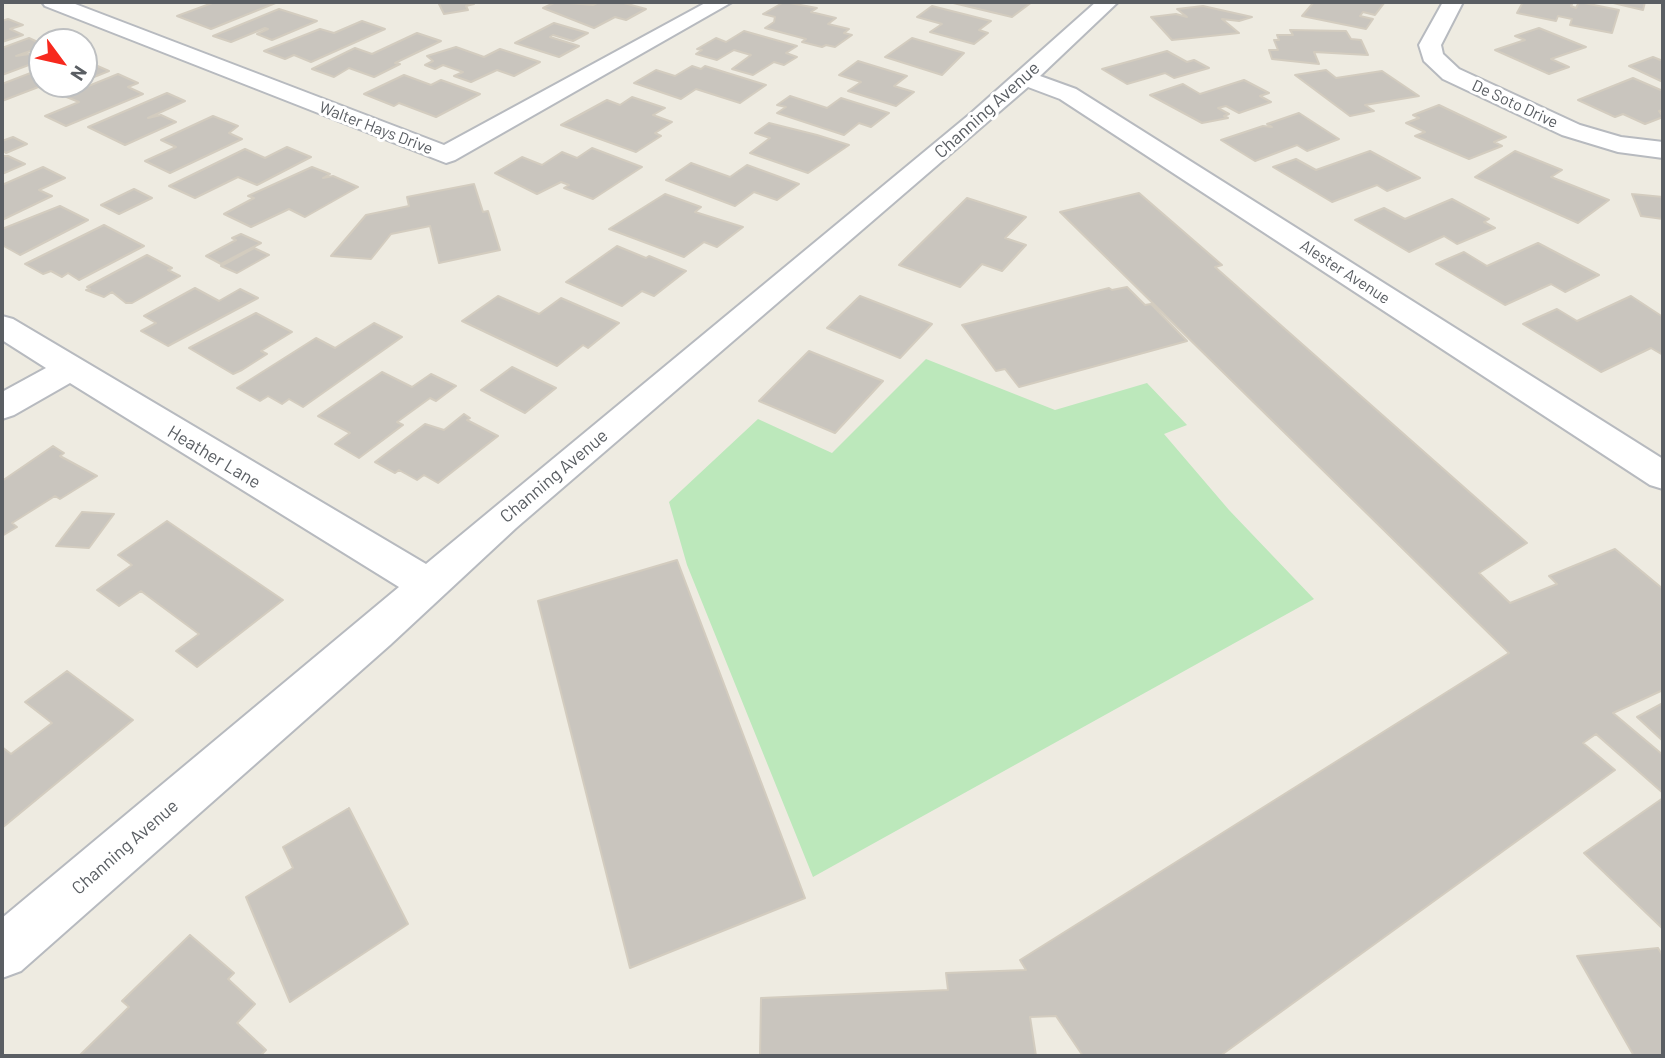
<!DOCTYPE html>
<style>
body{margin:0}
#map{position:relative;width:1665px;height:1058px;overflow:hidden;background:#eeebe1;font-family:Barlow,sans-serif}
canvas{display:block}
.frame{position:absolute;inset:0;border:4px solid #5a5e63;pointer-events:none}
.north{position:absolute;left:28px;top:28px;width:70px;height:70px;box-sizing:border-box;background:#fff;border:2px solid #bdbfc1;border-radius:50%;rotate:123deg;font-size:19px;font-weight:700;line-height:28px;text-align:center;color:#5a5e63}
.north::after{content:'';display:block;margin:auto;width:24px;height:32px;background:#f7291e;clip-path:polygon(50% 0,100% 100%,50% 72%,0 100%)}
</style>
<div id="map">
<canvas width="1665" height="1058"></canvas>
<div class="frame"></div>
<div class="north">N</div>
</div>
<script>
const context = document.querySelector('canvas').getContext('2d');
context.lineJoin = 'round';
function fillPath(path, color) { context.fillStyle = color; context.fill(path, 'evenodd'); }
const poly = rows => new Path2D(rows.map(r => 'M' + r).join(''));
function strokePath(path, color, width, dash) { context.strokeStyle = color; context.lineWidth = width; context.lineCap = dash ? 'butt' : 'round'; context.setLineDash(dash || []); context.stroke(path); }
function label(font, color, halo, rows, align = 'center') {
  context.font = font + ' Barlow,sans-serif'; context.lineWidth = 6; context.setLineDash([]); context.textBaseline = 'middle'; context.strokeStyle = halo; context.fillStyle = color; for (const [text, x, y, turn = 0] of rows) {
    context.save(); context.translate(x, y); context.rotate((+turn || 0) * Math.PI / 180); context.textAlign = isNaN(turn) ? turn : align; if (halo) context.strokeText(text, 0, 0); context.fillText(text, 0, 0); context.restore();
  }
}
const green = poly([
 [926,359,1055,410,1147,383,1187,425,1164,434,1229,510,1314,599,813,877,687,565,669,502,758,419,832,453]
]);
const building = poly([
 [215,2,233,3,278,2,211,29,177,16,215,2],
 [438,2,473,2,474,4,466,6,468,10,444,14,438,2],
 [556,2,593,5,599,2,620,2,646,9,626,20,615,17,594,28,543,8,556,2],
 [784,2,817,8,811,12,836,18,828,24,849,29,844,33,852,35,835,47,826,45,822,47,802,42,806,39,765,28,774,22,775,17,763,14,784,2],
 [949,2,1032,2,1012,17,949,2],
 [1314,2,1385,2,1375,15,1363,12,1360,16,1373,19,1366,29,1302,16,1314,2],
 [1523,2,1573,2,1571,6,1576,8,1579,2,1619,10,1612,33,1570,25,1572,19,1558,16,1556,21,1517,13,1523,2],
 [1609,2,1645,2,1643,10,1609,2],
 [932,6,991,21,979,30,988,33,974,44,930,32,942,24,917,17,932,6],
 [1203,6,1252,17,1239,21,1222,19,1239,33,1172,40,1151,17,1176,14,1187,17,1177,9,1203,6],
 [279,9,317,21,272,40,257,34,268,29,265,28,231,42,213,36,279,9],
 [8,19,23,25,10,29,23,35,2,42,2,21,8,19],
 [362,21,385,29,311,62,294,55,285,59,264,51,320,29,334,33,362,21],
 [554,23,588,33,573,41,553,35,550,37,579,46,559,57,515,43,554,23],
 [1539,28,1586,47,1551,59,1569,67,1549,74,1495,50,1525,40,1515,36,1539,28],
 [1290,30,1346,31,1351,39,1361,40,1368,55,1314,52,1319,64,1272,59,1269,50,1278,50,1274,40,1279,40,1277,35,1293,35,1290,30],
 [744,31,797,46,786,53,797,57,784,65,774,62,753,75,732,69,751,55,734,50,717,60,696,54,702,50,697,49,716,38,726,42,744,31],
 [417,33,441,41,395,63,400,64,374,77,349,68,334,77,312,69,355,48,372,54,417,33],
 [29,38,42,44,42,47,16,56,29,54,42,60,2,75,2,48,29,38],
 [912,38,964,53,942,75,885,57,912,38],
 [456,47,484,57,500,49,540,62,514,76,497,70,471,82,454,76,463,72,443,65,435,69,425,65,433,61,427,56,456,47],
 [1167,51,1187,62,1194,60,1209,68,1174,78,1165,73,1127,84,1102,69,1167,51],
 [1653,57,1663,61,1663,82,1629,66,1653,57],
 [858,61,907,76,894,86,914,92,896,106,848,91,861,82,839,75,858,61],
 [93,64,109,71,84,81,84,67,93,64],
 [42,66,42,84,75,84,55,92,41,86,2,101,2,84,41,69,37,68,42,66],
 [692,66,701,69,705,66,766,85,740,103,696,89,681,99,634,83,656,70,675,76,692,66],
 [1326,70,1336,78,1382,71,1419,96,1365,105,1374,111,1350,116,1295,75,1326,70],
 [118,74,138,83,128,87,143,94,66,126,45,116,79,102,64,96,118,74],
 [404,75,431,85,441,80,480,94,436,117,399,103,394,106,364,94,404,75],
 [1633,78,1663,91,1663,110,1659,111,1663,117,1645,124,1623,114,1615,117,1578,100,1633,78],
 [1244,80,1269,93,1260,96,1271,102,1239,113,1226,106,1218,108,1229,114,1224,116,1228,118,1202,123,1150,95,1183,84,1200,94,1244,80],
 [167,93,185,101,148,118,161,115,176,122,125,145,88,127,167,93],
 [790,96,827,108,841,98,889,113,871,127,859,123,844,135,777,113,786,107,777,105,790,96],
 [632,97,665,108,653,115,672,122,655,133,661,136,636,152,561,125,607,100,620,105,632,97],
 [1439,105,1506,137,1494,142,1502,146,1469,159,1415,136,1425,132,1406,123,1419,118,1413,115,1439,105],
 [1299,113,1339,139,1307,151,1297,145,1255,161,1221,140,1263,126,1272,127,1267,124,1299,113],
 [213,116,238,126,229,133,242,139,170,173,145,161,176,147,161,140,213,116],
 [769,123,817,135,849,145,808,173,750,153,770,138,755,133,769,123],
 [13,137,27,144,6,153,2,150,2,141,13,137],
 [287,147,311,157,257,185,238,177,195,198,169,186,245,149,265,158,287,147],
 [592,148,642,167,593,199,564,188,569,185,561,182,537,194,495,173,522,157,542,165,562,152,577,158,592,148],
 [1370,151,1420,178,1387,191,1377,185,1332,202,1273,167,1296,159,1316,170,1370,151],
 [1515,151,1562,170,1551,177,1609,200,1578,223,1475,177,1515,151],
 [2,156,8,156,25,164,2,174,2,156],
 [691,163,730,177,747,165,799,184,777,200,754,192,735,206,666,180,691,163],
 [43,167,65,178,39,190,52,196,2,220,2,185,43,167],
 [312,167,330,174,323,178,333,176,358,187,305,217,289,209,251,227,224,214,254,198,248,196,312,167],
 [474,184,483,212,488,211,500,250,439,263,430,226,391,234,371,259,331,256,366,215,409,206,407,197,474,184],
 [134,189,152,198,119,214,101,205,134,189],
 [1139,193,1222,265,1215,267,1527,543,1479,573,1510,603,1557,584,1549,576,1615,549,1663,589,1663,690,1613,713,1663,755,1663,793,1596,734,1583,743,1615,770,1220,1056,1083,1056,1056,1016,1030,1017,1036,1056,760,1056,761,998,948,990,946,973,1026,970,1020,960,1509,653,1060,212,1139,193],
 [665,194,701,207,695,212,743,227,717,247,704,242,684,257,609,229,665,194],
 [1632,194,1663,197,1663,219,1641,216,1632,194],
 [967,198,1026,217,1005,238,1026,245,1002,271,982,264,960,287,899,265,967,198],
 [1452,199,1489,219,1484,222,1495,228,1457,244,1444,236,1409,252,1355,220,1384,208,1405,219,1452,199],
 [60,206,88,220,20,255,2,245,2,229,60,206],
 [104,225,144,246,79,280,68,273,62,277,51,271,43,274,25,264,104,225],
 [241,234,261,243,221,264,206,256,236,240,232,238,241,234],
 [1538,243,1599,275,1565,292,1551,284,1505,305,1436,264,1464,252,1487,266,1538,243],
 [617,246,646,258,649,256,686,271,654,296,642,291,622,306,566,282,617,246],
 [254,248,269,255,237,273,221,266,254,248],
 [147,255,172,268,168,270,180,276,132,303,126,303,112,292,104,297,86,290,90,289,87,287,147,255],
 [1127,287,1145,305,1151,304,1187,341,1019,387,1005,369,996,371,962,325,1109,288,1112,290,1127,287],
 [195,288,219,301,240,289,258,298,168,346,141,331,156,323,144,316,195,288],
 [498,296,539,314,561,298,619,323,588,348,583,345,557,366,462,321,498,296],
 [860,296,932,324,900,358,827,328,860,296],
 [1631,296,1663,317,1663,355,1651,348,1601,372,1523,324,1557,309,1577,321,1631,296],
 [256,313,292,332,261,351,267,354,242,370,233,374,189,348,256,313],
 [374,323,402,337,303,407,289,399,282,404,268,396,260,401,237,388,316,338,335,348,374,323],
 [809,351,883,381,835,433,759,401,809,351],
 [512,367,556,388,525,413,481,390,512,367],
 [382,372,412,387,431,374,456,386,436,401,430,398,397,422,403,425,359,458,335,444,350,433,318,416,382,372],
 [464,414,470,418,467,420,498,436,438,483,424,475,417,480,399,470,395,473,375,462,425,424,444,430,464,414],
 [53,446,64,453,60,456,97,476,60,499,55,496,12,523,17,527,2,536,2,481,53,446],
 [82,512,114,514,89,548,56,546,82,512],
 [167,521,283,600,197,667,176,651,199,634,141,591,119,606,97,590,132,565,118,555,167,521],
 [677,560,805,898,630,968,538,601,677,560],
 [67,671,133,720,2,828,2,747,11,754,52,723,25,702,67,671],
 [1663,703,1663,741,1637,717,1663,703],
 [1663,798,1663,929,1584,853,1663,798],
 [349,808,408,924,290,1002,246,897,293,868,283,847,349,808],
 [190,935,234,973,228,979,255,1004,237,1023,266,1050,260,1056,79,1056,129,1007,122,1001,190,935],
 [1658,948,1663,956,1663,1056,1634,1056,1577,956,1658,948]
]);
const minor = poly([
 [42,2,70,2,444,145,707,2,732,2,455,160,446,163,45,6,42,2],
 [1096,2,1118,2,1040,76,1076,89,1663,459,1663,489,1650,485,1060,99,1028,87,516,528,390,645,21,971,2,978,2,918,399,587,70,383,14,415,2,419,2,392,46,368,2,340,2,316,13,319,426,564,970,114,1096,2],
 [1443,2,1463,2,1441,45,1443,54,1459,69,1580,125,1621,137,1663,142,1663,158,1618,152,1562,135,1443,79,1424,61,1419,45,1443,2]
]);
const farStreetnames = [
 ["De Soto Drive",1515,104,25],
 ["Walter Hays Drive",376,128,21],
 ["Alester Avenue",1345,272,33]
];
const streetNames = [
 ["Channing Avenue",987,110,-42],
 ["Heather Lane",214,457,31],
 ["Channing Avenue",554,476,-40],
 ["Channing Avenue",125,847,-41]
];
fillPath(green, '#bce8bb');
fillPath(building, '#c9c5be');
strokePath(building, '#d3ccbf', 2);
strokePath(minor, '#b7babf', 4);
fillPath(minor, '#fff');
label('16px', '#5a5e63', '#fff', farStreetnames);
label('18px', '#5a5e63', '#fff', streetNames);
</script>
